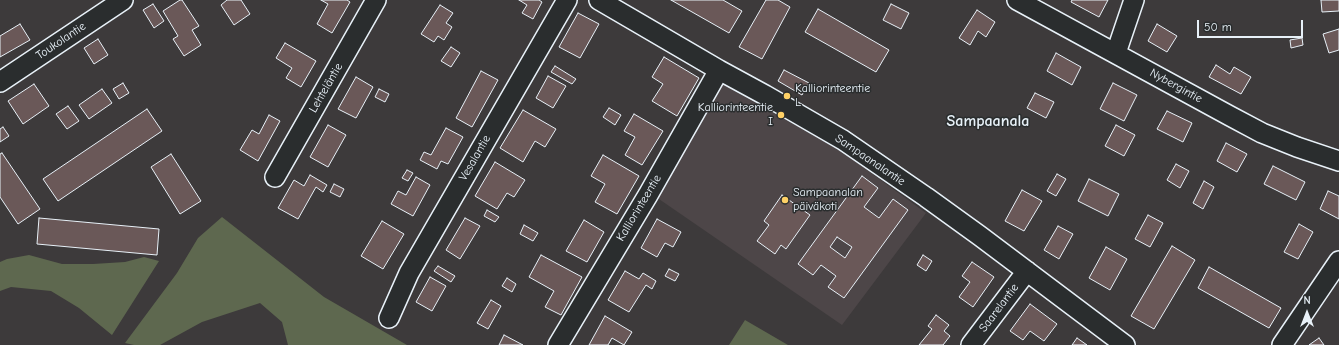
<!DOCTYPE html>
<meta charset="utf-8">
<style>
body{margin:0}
#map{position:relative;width:1339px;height:345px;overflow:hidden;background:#3d3a3b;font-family:"Comic Neue",sans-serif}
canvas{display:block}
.north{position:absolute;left:1287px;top:293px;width:40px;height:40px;-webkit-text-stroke:3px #2a2d2e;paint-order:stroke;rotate:0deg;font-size:11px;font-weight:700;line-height:16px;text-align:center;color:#e8f1f8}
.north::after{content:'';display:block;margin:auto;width:14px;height:18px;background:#e8f1f8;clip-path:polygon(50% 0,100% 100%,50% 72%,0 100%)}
.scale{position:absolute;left:1197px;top:20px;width:106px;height:18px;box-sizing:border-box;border:2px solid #e8f1f8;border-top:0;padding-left:5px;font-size:12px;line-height:14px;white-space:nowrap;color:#e8f1f8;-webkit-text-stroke:3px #2a2d2e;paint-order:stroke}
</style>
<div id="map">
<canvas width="1339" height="345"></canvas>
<div class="north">N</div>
<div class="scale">50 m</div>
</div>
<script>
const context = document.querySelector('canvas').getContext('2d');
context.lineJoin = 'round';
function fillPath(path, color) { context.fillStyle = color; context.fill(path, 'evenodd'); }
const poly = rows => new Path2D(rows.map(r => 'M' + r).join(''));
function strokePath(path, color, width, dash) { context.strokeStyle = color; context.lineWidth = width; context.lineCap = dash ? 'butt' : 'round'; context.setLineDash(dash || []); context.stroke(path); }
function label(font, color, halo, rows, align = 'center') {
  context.font = font + ' "Comic Neue",sans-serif'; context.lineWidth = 3; context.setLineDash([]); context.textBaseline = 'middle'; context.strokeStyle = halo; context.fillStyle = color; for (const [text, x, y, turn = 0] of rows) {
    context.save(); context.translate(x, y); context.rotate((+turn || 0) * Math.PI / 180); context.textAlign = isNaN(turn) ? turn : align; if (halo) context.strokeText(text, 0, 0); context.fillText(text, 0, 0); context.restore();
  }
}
const built = poly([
 [720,83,841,151,926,213,842,325,656,197]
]);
const green = poly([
 [222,217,324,297,407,345,288,345,282,322,260,303,202,322,160,345,134,345,125,343,177,273,198,238],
 [29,255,62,264,93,264,125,262,144,257,159,261,112,335,79,308,51,291,11,287,0,291,0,262,7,259],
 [745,320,788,345,729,345]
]);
const building = poly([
 [180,0,182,0,199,26,192,30,201,45,184,56,173,39,178,36,163,11,180,0],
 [227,0,241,0,250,14,234,25,221,5,227,0],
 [321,0,347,0,350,2,332,33,317,24,328,4,321,0],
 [519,0,539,0,542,2,533,19,522,13,527,5,519,0],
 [671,0,723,0,742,11,729,33,671,0],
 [766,0,778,0,790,7,762,59,739,47,766,0],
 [1072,0,1108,0,1099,17,1071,2,1072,0],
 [1321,0,1339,0,1339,11,1322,12,1321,0],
 [153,4,164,21,154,28,143,10,153,4],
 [891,4,909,13,901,29,883,20,891,4],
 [440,5,453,13,446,23,452,27,444,40,438,36,434,42,421,34,440,5],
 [818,9,889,50,876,72,805,32,818,9],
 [977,10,995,22,986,37,978,31,970,45,959,38,977,10],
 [578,13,599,24,580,58,559,47,578,13],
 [20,24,30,40,0,57,0,36,20,24],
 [1157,24,1177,36,1167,52,1148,41,1157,24],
 [1339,29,1339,50,1329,53,1323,34,1339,29],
 [1302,38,1303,45,1291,48,1290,40,1302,38],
 [98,39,108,55,94,64,84,48,98,39],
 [285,43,316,61,301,87,286,78,292,68,276,58,285,43],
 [451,47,460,53,451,67,441,61,451,47],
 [1056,53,1081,67,1072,85,1047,71,1056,53],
 [664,57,699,78,677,116,652,101,663,84,652,77,664,57],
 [1216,65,1230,74,1234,67,1251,77,1241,94,1209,77,1216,65],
 [555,66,576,79,572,84,551,72,555,66],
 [784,70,809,83,802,95,778,81,784,70],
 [481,71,498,80,472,127,456,118,481,71],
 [548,76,566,86,553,108,536,98,548,76],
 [356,77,373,87,356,118,338,109,356,77],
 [123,83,129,93,119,99,113,89,123,83],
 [1113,83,1137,95,1124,121,1100,109,1113,83],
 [34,84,49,106,23,124,8,101,34,84],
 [102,89,112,103,89,119,79,105,102,89],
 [379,89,389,94,385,102,375,97,379,89],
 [1035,93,1054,102,1046,118,1027,108,1035,93],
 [68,106,79,121,67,129,56,114,68,106],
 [609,108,621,115,615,125,603,117,609,108],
 [147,109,162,131,58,201,43,179,147,109],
 [523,110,556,129,545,147,535,141,523,162,500,148,523,110],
 [1167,111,1192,123,1183,142,1157,129,1167,111],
 [634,114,663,131,642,165,625,155,635,137,624,131,634,114],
 [269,115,280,121,258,161,240,150,252,130,259,134,269,115],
 [328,125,346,135,328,167,310,157,328,125],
 [1116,125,1135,135,1124,156,1105,146,1116,125],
 [3,127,9,136,0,142,0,129,3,127],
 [446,128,463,137,448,164,441,161,437,169,420,160,424,152,431,155,446,128],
 [1226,143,1247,154,1237,172,1217,161,1226,143],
 [2,153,40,209,18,224,0,197,0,154,2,153],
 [171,154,201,201,180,214,151,167,171,154],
 [603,155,639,176,617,214,595,202,605,184,591,176,603,155],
 [495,162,525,180,514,197,507,193,497,209,475,196,495,162],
 [1176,164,1189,171,1180,188,1167,180,1176,164],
 [1273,166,1305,182,1296,200,1264,184,1273,166],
 [407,170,413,173,408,181,402,178,407,170],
 [1057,174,1066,179,1056,196,1047,191,1057,174],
 [310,175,327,185,323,192,316,187,298,219,278,208,294,180,304,186,310,175],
 [862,176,878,188,864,207,879,218,893,199,908,210,844,298,828,287,836,276,821,265,813,275,798,264,862,176],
 [837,237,852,247,845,258,830,247,837,237],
 [416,177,430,185,413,216,391,204,398,191,406,195,416,177],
 [1089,179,1119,194,1108,216,1078,201,1089,179],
 [1204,181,1214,187,1203,209,1193,203,1204,181],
 [334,184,344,189,340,197,330,192,334,184],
 [1022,190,1042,201,1024,231,1005,221,1022,190],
 [1328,191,1339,196,1339,219,1320,209,1328,191],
 [782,195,810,215,786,249,781,245,775,254,757,241,769,225,764,221,782,195],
 [487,210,499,217,495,222,484,216,487,210],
 [1148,215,1163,223,1150,247,1135,239,1148,215],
 [39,218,159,229,157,255,37,244,39,218],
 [465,218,480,226,460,259,446,250,465,218],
 [657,219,681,232,673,247,665,243,657,257,641,248,657,219],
 [584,220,604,232,587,262,566,251,584,220],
 [382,221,404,234,383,269,361,256,382,221],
 [1299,224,1313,232,1298,259,1284,252,1299,224],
 [524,225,538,233,533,241,520,234,524,225],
 [1058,226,1073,234,1059,259,1044,250,1058,226],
 [1172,246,1195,260,1154,329,1131,316,1172,246],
 [1106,247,1127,259,1110,290,1089,278,1106,247],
 [541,255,582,277,561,315,545,307,554,291,529,277,541,255],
 [923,255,932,261,926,271,917,265,923,255],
 [972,262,994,277,973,307,959,297,970,282,962,276,972,262],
 [438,266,455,276,451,282,434,271,438,266],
 [1209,267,1281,308,1269,328,1198,288,1209,267],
 [669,269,679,274,675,281,665,276,669,269],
 [625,271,639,279,643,273,656,281,652,289,646,285,629,312,608,300,625,271],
 [430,277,446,286,432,311,416,302,430,277],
 [507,278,516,284,512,292,502,286,507,278],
 [491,300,501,306,488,329,477,323,491,300],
 [1030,304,1057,324,1044,341,1030,331,1023,340,1010,331,1030,304],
 [936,315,949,325,944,331,950,336,943,345,919,345,932,329,928,326,936,315],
 [605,316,632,332,624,345,612,338,608,345,589,345,605,316],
 [504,335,523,345,499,345,504,335],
 [1077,338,1087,345,1072,345,1077,338],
 [1319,338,1324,345,1309,345,1319,338]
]);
const minor = poly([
 [599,0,719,70,765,95,843,140,926,197,980,236,1125,345],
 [1017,0,1230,116,1262,133,1297,147,1339,161],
 [1116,53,1134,0],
 [0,82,123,0],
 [275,177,376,0],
 [389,318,409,273,567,0],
 [558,345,648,195,719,70],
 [971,345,1027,271],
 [1282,345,1339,261]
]);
const markers = [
 [787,96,4,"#ffd166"],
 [781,115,4,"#ffd166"],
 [785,200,4,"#ffd166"]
];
const streetNames = [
 ["Toukolantie",61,41,-34],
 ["Nybergintie",1176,86,29],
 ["Lehteläntie",326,88,-60],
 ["Vesalantie",475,158,-60],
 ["Sampaanalantie",870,160,34],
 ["Kalliorinteentie",639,208,-59],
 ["Saarelantie",999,308,-53]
];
const poiNames = [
 ["Kalliorinteentie",795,89],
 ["L",795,103],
 ["Kalliorinteentie",773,108,"right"],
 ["I",773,122,"right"],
 ["Sampaanalan",793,193],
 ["päiväkoti",793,207]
];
const districtNames = [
 ["Sampaanala",988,121]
];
fillPath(built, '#4d4648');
fillPath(green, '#5e684f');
fillPath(building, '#6a5858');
strokePath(building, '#e8f1f8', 1);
strokePath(minor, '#e8f1f8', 22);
strokePath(minor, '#2a2d2e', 19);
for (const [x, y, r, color] of markers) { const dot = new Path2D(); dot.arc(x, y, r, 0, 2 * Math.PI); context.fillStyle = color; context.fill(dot); strokePath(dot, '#2a2d2e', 1.5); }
label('12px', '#e8f1f8', '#2a2d2e', streetNames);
label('12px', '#e8f1f8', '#2a2d2e', poiNames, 'left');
label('bold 16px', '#e8f1f8', '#2a2d2e', districtNames);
</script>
